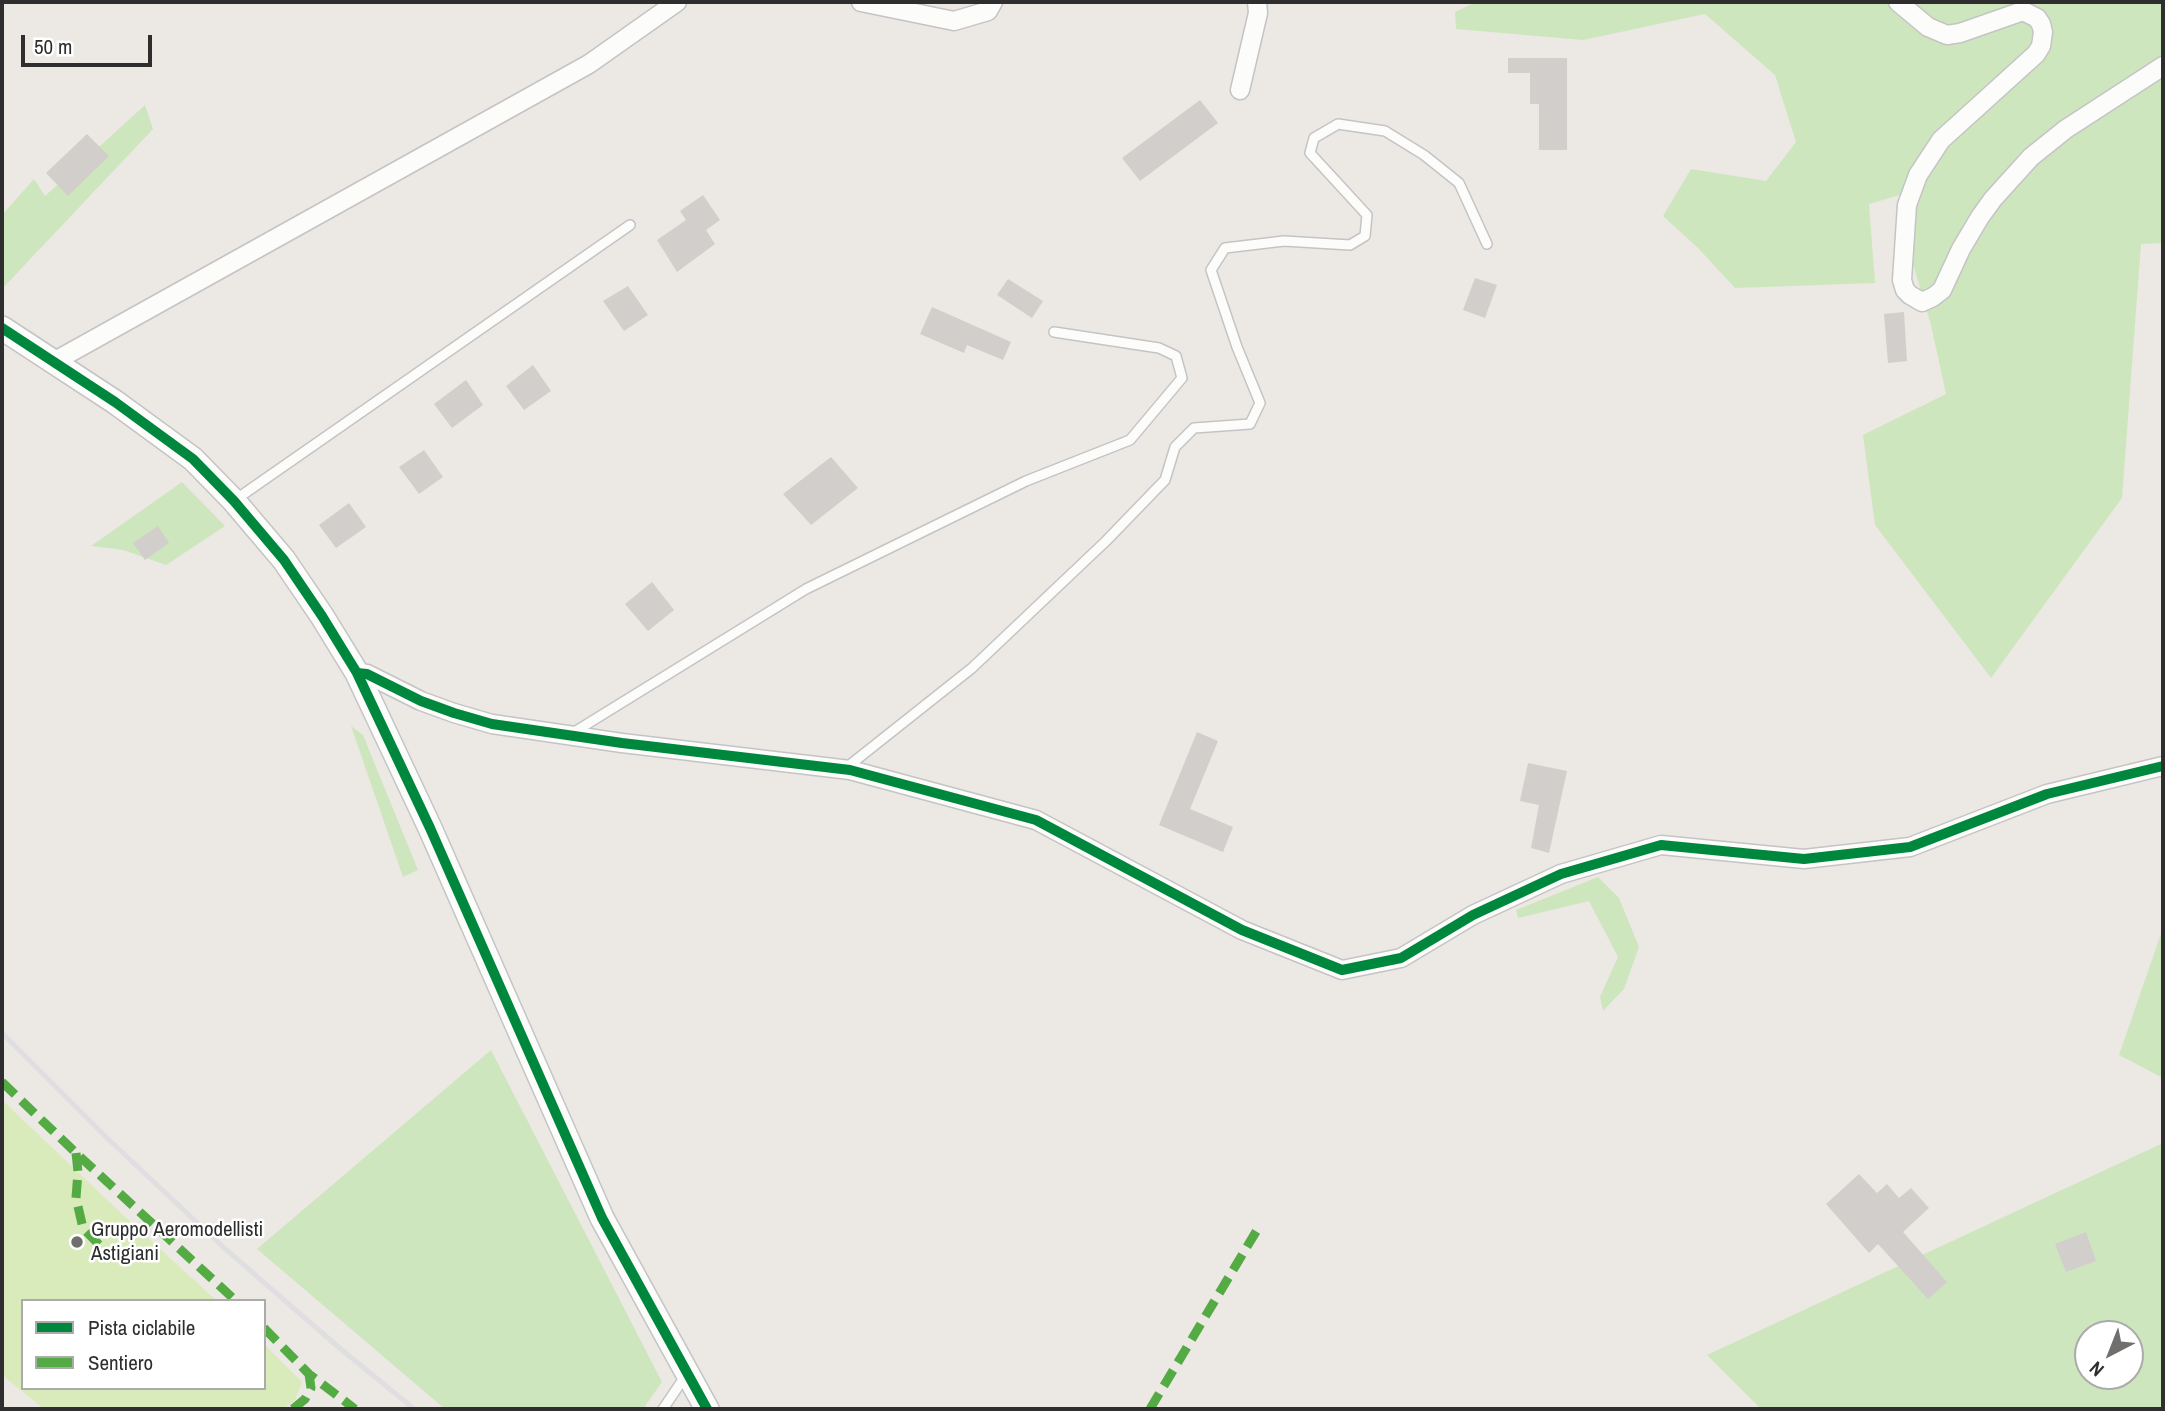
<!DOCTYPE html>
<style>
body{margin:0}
#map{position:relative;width:2165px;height:1411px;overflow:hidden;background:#ece8e4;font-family:"Archivo Narrow",sans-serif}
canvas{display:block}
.frame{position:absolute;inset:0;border:4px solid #2e2e2e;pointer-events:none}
.legend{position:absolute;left:21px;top:1299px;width:245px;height:91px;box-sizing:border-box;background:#fff;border:2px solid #ababab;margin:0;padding:9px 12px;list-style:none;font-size:21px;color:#2e2e2e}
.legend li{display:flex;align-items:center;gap:14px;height:35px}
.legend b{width:35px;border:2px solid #ababab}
.north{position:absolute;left:2074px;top:1320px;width:70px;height:70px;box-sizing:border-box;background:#fff;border:2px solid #ababab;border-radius:50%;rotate:222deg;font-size:19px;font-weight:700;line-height:28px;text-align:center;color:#2e2e2e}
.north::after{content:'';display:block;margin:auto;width:24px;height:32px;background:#706f6e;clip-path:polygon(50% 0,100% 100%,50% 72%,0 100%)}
.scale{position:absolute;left:21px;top:35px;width:131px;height:32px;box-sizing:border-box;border:4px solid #2e2e2e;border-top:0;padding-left:9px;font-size:21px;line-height:24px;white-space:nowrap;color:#2e2e2e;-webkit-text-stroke:5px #fff;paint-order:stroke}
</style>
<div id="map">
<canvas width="2165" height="1411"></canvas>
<div class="frame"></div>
<ul class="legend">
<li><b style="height:9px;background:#00873e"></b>Pista ciclabile</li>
<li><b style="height:9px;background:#54ab44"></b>Sentiero</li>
</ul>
<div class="north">N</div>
<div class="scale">50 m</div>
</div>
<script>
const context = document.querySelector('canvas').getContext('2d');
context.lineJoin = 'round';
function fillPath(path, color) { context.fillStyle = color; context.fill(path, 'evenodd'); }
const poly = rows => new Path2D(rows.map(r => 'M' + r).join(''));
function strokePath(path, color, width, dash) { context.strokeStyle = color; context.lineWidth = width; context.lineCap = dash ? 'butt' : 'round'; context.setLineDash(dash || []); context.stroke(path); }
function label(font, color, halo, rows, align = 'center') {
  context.font = font + ' "Archivo Narrow",sans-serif'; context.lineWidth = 5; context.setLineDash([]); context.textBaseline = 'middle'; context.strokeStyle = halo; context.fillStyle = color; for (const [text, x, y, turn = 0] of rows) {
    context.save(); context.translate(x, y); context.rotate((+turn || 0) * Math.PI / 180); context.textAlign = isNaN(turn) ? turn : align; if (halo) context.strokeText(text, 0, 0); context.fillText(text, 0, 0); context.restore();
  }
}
const green = poly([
 [1476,2,2163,2,2163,243,2141,244,2122,498,1991,678,1875,525,1863,435,1946,394,1931,325,1913,264,1900,195,1869,204,1875,283,1735,288,1698,248,1663,216,1691,169,1766,181,1796,142,1775,75,1705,14,1583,40,1456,29,1455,12],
 [145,105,153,129,2,289,2,215,34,179,45,196],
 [182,482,225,526,166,565,123,550,91,546],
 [351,726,363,735,418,870,403,877],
 [1598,877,1619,898,1639,947,1624,989,1603,1011,1600,997,1618,957,1589,901,1518,918,1516,910],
 [2163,928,2163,1078,2119,1055],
 [491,1050,662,1382,643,1409,445,1409,257,1249],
 [2163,1143,2163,1409,1761,1409,1707,1355],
 [2088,1334,2130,1334,2130,1376,2088,1376]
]);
const pitch = poly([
 [2,1100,123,1215,217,1301,23,1301,23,1388,264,1388,264,1344,302,1382,295,1400,283,1409,44,1409,2,1375]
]);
const building = poly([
 [1508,58,1567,58,1567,150,1539,150,1539,104,1530,104,1530,73,1508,73],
 [1200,100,1218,123,1140,181,1122,158],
 [87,134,109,156,68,196,46,173],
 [703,195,720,220,706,230,715,244,677,272,657,240,686,220,680,211],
 [1475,278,1497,285,1485,318,1463,310],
 [1008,279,1043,301,1032,318,997,295],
 [628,286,648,315,624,331,603,301],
 [932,307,1011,342,1003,360,967,345,964,353,920,334],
 [1904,312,1907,361,1888,363,1884,314],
 [533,365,551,391,524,410,506,386],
 [466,380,483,405,452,428,434,404],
 [424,450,443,477,419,494,399,467],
 [831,457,858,488,811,525,783,494],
 [349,503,366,527,336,548,319,525],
 [158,526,169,543,145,560,133,543],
 [652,582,674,610,648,631,625,604],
 [1197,732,1218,741,1190,809,1233,827,1223,852,1159,825],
 [1528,763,1567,771,1549,853,1531,848,1539,805,1520,801],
 [1859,1174,1877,1193,1887,1184,1899,1198,1911,1188,1929,1208,1903,1232,1947,1282,1928,1299,1878,1244,1869,1253,1826,1204],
 [2086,1232,2096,1261,2066,1272,2055,1244]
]);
const service = poly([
 [235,500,630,225],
 [571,734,806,589,1026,481,1130,440,1182,378,1176,356,1159,348,1054,332],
 [850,770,851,764,972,668,1106,541,1165,480,1175,447,1194,428,1250,424,1260,403,1237,347,1211,270,1225,248,1284,241,1350,245,1365,236,1367,215,1310,153,1314,138,1338,124,1385,131,1424,155,1459,183,1487,244],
 [663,1409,686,1375]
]);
const minor = poly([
 [861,2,954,21,988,11,993,2],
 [1898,2,1928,27,1947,35,1960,33,2023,11,2037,18,2041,24,2043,32,2041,46,2036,54,1941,140,1918,175,1907,205,1902,280,1905,290,1910,295,1922,302,1933,297,1942,290,1961,249,1980,217,1993,199,2031,157,2066,129,2163,66],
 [1240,90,1258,13,1257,2],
 [55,361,589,64,677,2],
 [357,673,367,674,421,701,454,713,492,724,622,743,850,770,1036,820,1242,930,1342,970,1401,958,1473,915,1561,874,1661,845,1804,859,1910,847,2047,794,2163,766]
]);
const tertiary = poly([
 [2,328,115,402,193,459,234,501,284,560,322,616,357,673,430,828,602,1218,707,1409]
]);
const rail = poly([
 [2,1033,107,1138,222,1246,336,1345,414,1409]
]);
const quiet = poly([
 [2,1082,76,1153,236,1301],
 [76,1153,78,1172,76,1198,83,1228,112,1258],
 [264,1328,309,1374,355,1409],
 [293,1409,305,1399,311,1388,309,1374],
 [1150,1409,1257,1230]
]);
const cycleway = poly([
 [2,328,115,402,193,459,234,501,284,560,322,616,357,673,430,828,602,1218,707,1409],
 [357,673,367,674,421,701,454,713,492,724,622,743,850,770,1036,820,1242,930,1342,970,1401,958,1473,915,1561,874,1661,845,1804,859,1910,847,2047,794,2163,766]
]);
const markers = [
 [77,1242,7,"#706f6e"]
];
const poiNames = [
 ["Gruppo Aeromodellisti",91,1230],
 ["Astigiani",91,1254]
];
fillPath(green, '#cee6be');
fillPath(pitch, '#d9eabb');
fillPath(building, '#d1cecb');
strokePath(service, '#c5c4c5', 12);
strokePath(minor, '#c5c4c5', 21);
strokePath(tertiary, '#c5c4c5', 26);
strokePath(service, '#fcfcfb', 9);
strokePath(minor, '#fcfcfb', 18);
strokePath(tertiary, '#fcfcfb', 23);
strokePath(rail, '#dfdfe1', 5);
strokePath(quiet, '#54ab44', 9, [18, 9]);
strokePath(cycleway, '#00873e', 10);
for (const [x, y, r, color] of markers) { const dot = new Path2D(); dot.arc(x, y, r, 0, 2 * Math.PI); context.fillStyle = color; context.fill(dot); strokePath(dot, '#fff', 2.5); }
label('21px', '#2e2e2e', '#fff', poiNames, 'left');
</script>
